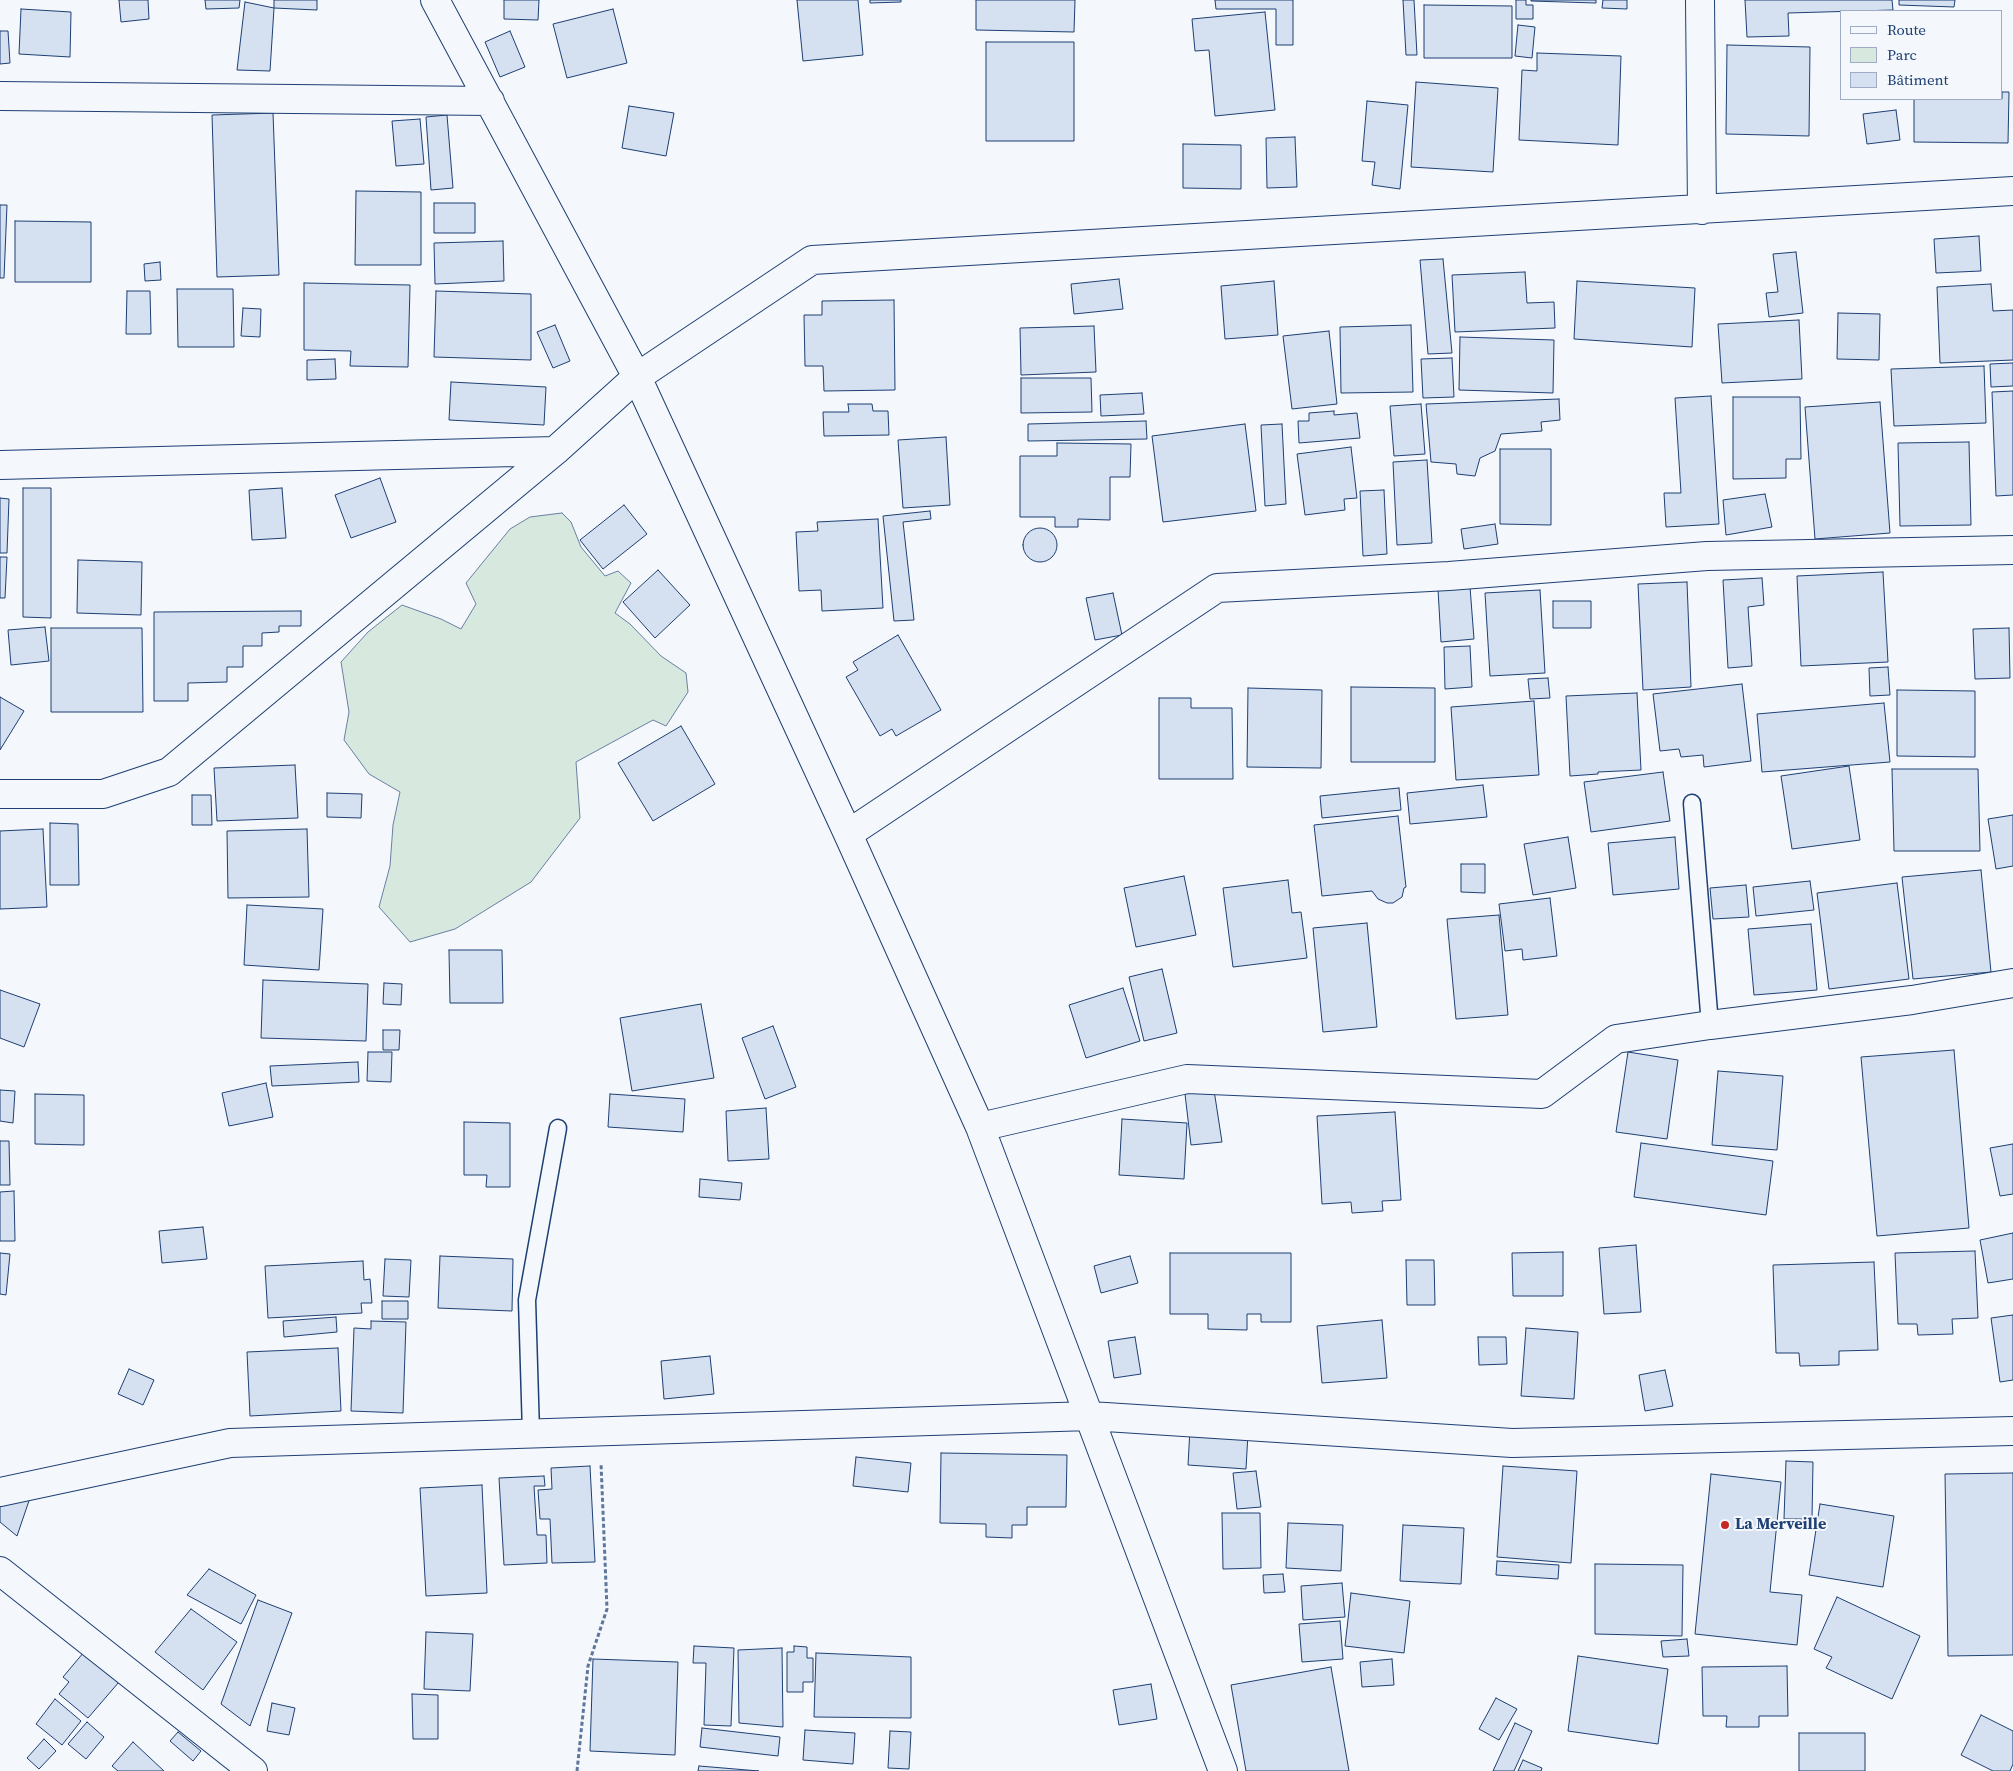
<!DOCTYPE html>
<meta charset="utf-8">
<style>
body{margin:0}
#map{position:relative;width:2013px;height:1771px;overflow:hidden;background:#f4f7fb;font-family:"Source Serif 4",serif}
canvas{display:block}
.legend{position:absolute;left:1840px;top:10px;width:162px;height:90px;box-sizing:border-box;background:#f4f7fb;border:1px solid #9eadc5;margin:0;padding:6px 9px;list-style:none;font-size:15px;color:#1d3f73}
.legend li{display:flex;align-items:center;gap:10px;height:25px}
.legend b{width:25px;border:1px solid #9eadc5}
</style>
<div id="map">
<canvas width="2013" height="1771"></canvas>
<ul class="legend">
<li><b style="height:6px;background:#f4f7fb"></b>Route</li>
<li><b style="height:14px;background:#d7e8df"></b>Parc</li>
<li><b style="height:14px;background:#d5e0f0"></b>Bâtiment</li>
</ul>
</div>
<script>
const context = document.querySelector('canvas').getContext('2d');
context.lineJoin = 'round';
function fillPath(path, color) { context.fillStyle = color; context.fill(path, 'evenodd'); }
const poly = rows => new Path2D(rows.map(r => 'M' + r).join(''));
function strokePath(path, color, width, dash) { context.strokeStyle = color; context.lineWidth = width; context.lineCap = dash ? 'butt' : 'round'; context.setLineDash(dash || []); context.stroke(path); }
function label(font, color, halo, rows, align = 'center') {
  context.font = font + ' "Source Serif 4",serif'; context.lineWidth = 4; context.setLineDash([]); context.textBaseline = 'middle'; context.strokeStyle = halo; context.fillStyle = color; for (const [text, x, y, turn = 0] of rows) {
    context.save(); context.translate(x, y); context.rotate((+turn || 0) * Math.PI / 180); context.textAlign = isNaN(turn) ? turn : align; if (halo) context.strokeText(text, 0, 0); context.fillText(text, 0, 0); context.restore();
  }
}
const green = poly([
 [562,513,571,522,581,547,605,576,618,571,631,583,615,613,630,624,661,656,686,673,688,692,666,726,653,720,576,762,580,818,531,882,455,929,410,942,379,907,390,866,393,825,400,792,369,774,344,740,349,712,341,662,368,632,402,605,441,619,461,629,476,604,466,583,510,529,530,517,562,513]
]);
const building = poly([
 [119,0,148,0,149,19,121,22,119,0],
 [205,0,240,0,239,8,206,9,205,0],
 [274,0,317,0,317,10,274,8,274,0],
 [504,0,539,0,538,20,504,19,504,0],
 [797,0,858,0,863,55,803,61,797,0],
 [870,0,901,0,901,2,870,3,870,0],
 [976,0,1075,0,1074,32,976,30,976,0],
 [1215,0,1293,0,1293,45,1276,45,1276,9,1216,9,1215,0],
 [1403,0,1414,0,1417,55,1406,55,1403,0],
 [1516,0,1526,0,1526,5,1533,5,1533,19,1516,19,1516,0],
 [1531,0,1596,0,1596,3,1531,1,1531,0],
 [1603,0,1627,0,1627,9,1602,8,1603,0],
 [1745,0,1892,0,1893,10,1788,13,1789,36,1747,37,1745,0],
 [1899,0,1955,0,1954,7,1899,5,1899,0],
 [245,2,274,8,270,71,237,70,245,2],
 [1424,5,1512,6,1512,58,1424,58,1424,5],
 [21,9,71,12,70,57,19,54,21,9],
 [613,9,627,63,567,78,553,24,613,9],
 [1265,12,1275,110,1215,116,1209,50,1195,51,1192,19,1265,12],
 [1518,25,1535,27,1532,58,1515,56,1518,25],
 [0,31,8,31,10,63,0,64,0,31],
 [510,31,525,67,500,77,485,42,510,31],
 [986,42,1074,42,1074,141,986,141,986,42],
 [1727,45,1810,47,1809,136,1726,134,1727,45],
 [1537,53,1621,56,1618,145,1519,140,1522,70,1537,71,1537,53],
 [1416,82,1498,88,1493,172,1411,167,1416,82],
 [2002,92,2009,92,2008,143,1914,142,1914,99,2002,99,2002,92],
 [1367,101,1408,105,1400,189,1372,185,1375,162,1362,161,1367,101],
 [629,106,674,113,666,156,622,148,629,106],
 [1896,110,1900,140,1867,144,1863,114,1896,110],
 [273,113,279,275,217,277,212,115,273,113],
 [447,115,453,188,431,190,426,117,447,115],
 [420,119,424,164,396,166,392,121,420,119],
 [1295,137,1297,187,1267,188,1266,138,1295,137],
 [1183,144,1241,145,1241,189,1183,188,1183,144],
 [356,191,421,192,421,265,355,265,356,191],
 [434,203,475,203,475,233,434,233,434,203],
 [0,205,7,205,4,278,0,278,0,205],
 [15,221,91,222,91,282,15,282,15,221],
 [1979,236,1981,271,1936,273,1934,239,1979,236],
 [503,241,504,281,435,284,434,243,503,241],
 [1796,252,1803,313,1769,317,1766,293,1778,292,1773,254,1796,252],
 [1443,259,1452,353,1428,354,1420,260,1443,259],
 [160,262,161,280,145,281,144,264,160,262],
 [1525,272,1527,303,1554,302,1555,328,1455,332,1452,275,1525,272],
 [1119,279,1123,309,1074,314,1071,284,1119,279],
 [1274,281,1278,335,1225,339,1221,286,1274,281],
 [1577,281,1695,288,1692,347,1574,339,1577,281],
 [304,283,410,285,408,367,350,366,351,351,304,350,304,283],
 [1991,284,1993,311,2013,310,2013,360,1940,363,1937,287,1991,284],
 [177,289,233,289,234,347,178,347,177,289],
 [127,291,150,291,151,334,126,334,127,291],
 [436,291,531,294,531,360,434,357,436,291],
 [894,300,895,390,824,391,823,366,805,366,804,315,822,315,822,301,894,300],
 [243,308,261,309,260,337,241,336,243,308],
 [1838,313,1880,314,1879,360,1837,359,1838,313],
 [1799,320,1802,379,1722,383,1718,324,1799,320],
 [555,325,570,361,553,368,537,332,555,325],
 [1411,325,1413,392,1341,393,1340,327,1411,325],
 [1094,326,1096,372,1021,375,1020,328,1094,326],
 [1329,331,1337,404,1292,409,1283,336,1329,331],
 [1460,337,1554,340,1553,393,1459,390,1460,337],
 [1452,358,1454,397,1423,398,1421,359,1452,358],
 [335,359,336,379,307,380,307,360,335,359],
 [2013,363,2013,386,1991,387,1990,364,2013,363],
 [1984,366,1986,423,1894,426,1891,369,1984,366],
 [1021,378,1091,378,1092,412,1021,413,1021,378],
 [451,382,546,387,544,425,449,420,451,382],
 [2013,391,2013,495,1996,496,1992,392,2013,391],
 [1142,393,1144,414,1101,416,1100,395,1142,393],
 [1711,396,1719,524,1666,527,1664,493,1681,493,1675,398,1711,396],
 [1733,397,1800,397,1801,459,1786,459,1786,478,1733,479,1733,397],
 [1559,399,1560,420,1541,422,1542,431,1501,434,1495,451,1480,458,1475,476,1457,474,1456,464,1431,462,1426,404,1559,399],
 [1880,402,1890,533,1815,539,1805,407,1880,402],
 [848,404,872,404,873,411,888,411,889,435,824,436,823,412,849,412,848,404],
 [1421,404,1425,454,1394,456,1390,406,1421,404],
 [1334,411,1334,415,1357,413,1360,438,1299,443,1298,421,1309,421,1309,413,1334,411],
 [1146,421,1147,439,1028,441,1028,424,1146,421],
 [1245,424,1256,511,1163,522,1152,436,1245,424],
 [1282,424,1286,504,1265,506,1261,425,1282,424],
 [946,437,950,505,903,508,898,440,946,437],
 [1969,442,1971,525,1900,526,1898,443,1969,442],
 [1057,443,1131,444,1130,477,1110,477,1110,520,1078,519,1078,527,1055,527,1055,517,1020,517,1020,456,1057,456,1057,443],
 [1351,447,1357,498,1344,499,1345,510,1305,515,1297,454,1351,447],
 [1500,449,1551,449,1551,525,1500,524,1500,449],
 [1427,460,1432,543,1397,545,1393,462,1427,460],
 [380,478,396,522,351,538,335,495,380,478],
 [23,488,51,488,51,618,23,617,23,488],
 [282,488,286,538,252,540,249,490,282,488],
 [1384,490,1387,554,1363,556,1360,491,1384,490],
 [1765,494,1772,527,1726,535,1723,500,1765,494],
 [0,498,9,499,7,553,0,553,0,498],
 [624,505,647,534,603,569,580,540,624,505],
 [930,511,931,519,903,522,914,620,894,621,883,516,930,511],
 [878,519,883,608,822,611,821,590,799,591,796,532,818,531,817,522,878,519],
 [1495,524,1498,544,1464,549,1461,529,1495,524],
 '1023 545a17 17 0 1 1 34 0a17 17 0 1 1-34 0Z',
 [0,557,7,557,5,598,0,598,0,557],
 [78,560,142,562,141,615,77,613,78,560],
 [658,570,690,605,655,638,623,602,658,570],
 [1883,572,1888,662,1801,666,1797,576,1883,572],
 [1762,578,1764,605,1748,607,1752,666,1728,668,1723,580,1762,578],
 [1687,582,1691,687,1643,690,1638,584,1687,582],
 [1470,587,1474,639,1441,642,1438,589,1470,587],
 [1540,590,1545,673,1490,676,1485,593,1540,590],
 [1113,593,1122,635,1095,640,1086,598,1113,593],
 [1553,601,1591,601,1591,628,1553,628,1553,601],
 [301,611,301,626,279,626,279,632,262,633,262,646,243,646,243,667,227,667,227,682,188,683,188,701,154,701,154,612,301,611],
 [45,627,49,661,11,665,8,630,45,627],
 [51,628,142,628,143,712,51,712,51,628],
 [2009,628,2010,678,1975,679,1973,629,2009,628],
 [898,635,941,710,896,736,892,729,880,736,846,677,858,670,853,662,898,635],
 [1470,646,1472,687,1445,689,1444,647,1470,646],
 [1888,667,1890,695,1870,696,1869,668,1888,667],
 [1548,678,1550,698,1530,699,1528,679,1548,678],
 [1742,684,1751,761,1704,767,1703,755,1681,757,1679,749,1660,751,1653,694,1742,684],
 [1351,687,1435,688,1435,762,1351,762,1351,687],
 [1248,688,1322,690,1321,768,1247,767,1248,688],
 [1897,690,1975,691,1975,757,1897,756,1897,690],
 [1637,693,1641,770,1598,772,1598,774,1570,776,1566,696,1637,693],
 [0,697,24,711,0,750,0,697],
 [1159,698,1191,698,1191,708,1232,708,1233,779,1159,779,1159,698],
 [1534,701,1539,775,1456,780,1451,707,1534,701],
 [1884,703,1890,762,1762,772,1757,714,1884,703],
 [681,726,715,784,653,821,618,763,681,726],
 [295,765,298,818,217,821,214,768,295,765],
 [1849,766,1860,840,1792,849,1781,776,1849,766],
 [1892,769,1978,769,1980,851,1894,851,1892,769],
 [1663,772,1670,821,1591,832,1584,782,1663,772],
 [1483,785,1487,817,1410,824,1407,793,1483,785],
 [1399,788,1401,810,1322,818,1320,796,1399,788],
 [327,793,362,794,361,818,327,817,327,793],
 [192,795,211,795,212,825,192,825,192,795],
 [2013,815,2013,866,1996,869,1988,819,2013,815],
 [1398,816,1406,887,1404,888,1402,897,1393,903,1387,903,1378,899,1372,891,1322,896,1314,825,1398,816],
 [50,823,78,824,79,885,50,885,50,823],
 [43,829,47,907,0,909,0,831,43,829],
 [307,829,309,897,228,898,227,831,307,829],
 [1568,837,1576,888,1533,895,1524,844,1568,837],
 [1675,837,1679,889,1613,895,1608,843,1675,837],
 [1461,864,1485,864,1485,893,1461,892,1461,864],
 [1981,870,1991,972,1913,979,1902,877,1981,870],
 [1184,876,1196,935,1136,947,1124,888,1184,876],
 [1288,880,1292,913,1301,912,1307,958,1233,967,1223,888,1288,880],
 [1810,881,1814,910,1756,916,1753,887,1810,881],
 [1897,883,1909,979,1829,989,1817,893,1897,883],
 [1746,885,1749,917,1713,919,1710,888,1746,885],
 [1550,898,1557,956,1523,960,1522,949,1505,951,1499,904,1550,898],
 [247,905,323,909,319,970,244,965,247,905],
 [1499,915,1508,1015,1456,1019,1447,919,1499,915],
 [1367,923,1377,1027,1323,1032,1313,928,1367,923],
 [1811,924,1817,990,1754,995,1748,929,1811,924],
 [449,950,502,950,503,1003,450,1003,449,950],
 [1162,969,1177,1033,1144,1041,1129,977,1162,969],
 [263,980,368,984,366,1041,261,1038,263,980],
 [384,983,402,984,401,1005,383,1004,384,983],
 [1123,988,1140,1041,1086,1058,1069,1005,1123,988],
 [0,990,40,1004,24,1047,0,1038,0,990],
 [701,1004,714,1078,632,1091,620,1018,701,1004],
 [773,1026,796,1087,765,1099,742,1038,773,1026],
 [383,1030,400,1030,399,1050,383,1050,383,1030],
 [1954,1050,1969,1228,1877,1236,1861,1057,1954,1050],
 [368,1052,392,1052,391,1082,367,1081,368,1052],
 [1628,1052,1678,1060,1667,1139,1616,1132,1628,1052],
 [358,1062,359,1082,272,1086,270,1066,358,1062],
 [1718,1071,1783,1076,1777,1150,1712,1145,1718,1071],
 [266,1083,273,1117,229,1126,222,1093,266,1083],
 [0,1090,15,1091,13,1123,0,1121,0,1090],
 [1214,1090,1222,1142,1191,1145,1185,1094,1214,1090],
 [35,1094,84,1095,84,1145,35,1144,35,1094],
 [610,1094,685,1099,683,1132,608,1127,610,1094],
 [766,1108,769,1159,728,1161,726,1111,766,1108],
 [1395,1112,1401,1200,1382,1201,1383,1211,1352,1213,1351,1202,1322,1204,1317,1116,1395,1112],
 [1122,1119,1187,1123,1184,1179,1119,1175,1122,1119],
 [464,1122,510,1123,510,1187,486,1187,487,1175,464,1175,464,1122],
 [0,1141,9,1141,10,1185,0,1185,0,1141],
 [1641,1143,1773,1161,1766,1215,1634,1197,1641,1143],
 [2013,1144,2013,1194,2000,1196,1990,1148,2013,1144],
 [700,1179,742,1183,740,1200,699,1197,700,1179],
 [14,1191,15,1241,0,1241,0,1192,14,1191],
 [203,1227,207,1259,162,1263,159,1231,203,1227],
 [2013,1233,2013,1279,1988,1283,1980,1240,2013,1233],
 [1636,1245,1641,1312,1604,1314,1599,1248,1636,1245],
 [1975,1251,1978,1318,1952,1319,1953,1334,1918,1335,1917,1324,1898,1324,1895,1253,1975,1251],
 [1563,1252,1563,1296,1513,1296,1512,1253,1563,1252],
 [0,1253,10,1254,6,1295,0,1294,0,1253],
 [1170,1253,1291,1253,1291,1322,1261,1322,1261,1314,1247,1314,1247,1330,1208,1329,1208,1314,1170,1314,1170,1253],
 [440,1256,513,1259,512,1311,438,1308,440,1256],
 [1130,1256,1138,1283,1101,1293,1094,1266,1130,1256],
 [385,1259,411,1260,409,1297,383,1296,385,1259],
 [1406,1260,1434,1260,1435,1305,1407,1305,1406,1260],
 [363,1261,364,1280,370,1279,372,1303,361,1303,362,1313,268,1318,265,1266,363,1261],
 [1874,1262,1878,1350,1839,1351,1839,1365,1800,1366,1799,1353,1776,1353,1773,1265,1874,1262],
 [382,1301,408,1301,408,1319,382,1319,382,1301],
 [2013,1315,2013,1380,2000,1382,1991,1318,2013,1315],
 [336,1317,337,1332,284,1337,283,1321,336,1317],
 [1382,1320,1387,1378,1322,1383,1317,1326,1382,1320],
 [371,1321,406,1322,403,1413,351,1411,354,1328,371,1329,371,1321],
 [1526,1328,1578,1332,1574,1399,1521,1396,1526,1328],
 [1135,1337,1141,1374,1114,1378,1108,1341,1135,1337],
 [1478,1337,1506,1337,1507,1364,1479,1365,1478,1337],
 [338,1348,341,1411,250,1416,247,1352,338,1348],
 [710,1356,714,1394,664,1399,661,1361,710,1356],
 [129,1369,154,1380,143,1405,118,1394,129,1369],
 [1665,1370,1673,1406,1645,1411,1639,1375,1665,1370],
 [1190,1429,1248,1433,1246,1469,1188,1465,1190,1429],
 [941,1453,1067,1455,1066,1507,1027,1507,1027,1525,1012,1525,1012,1538,986,1537,986,1524,940,1523,941,1453],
 [856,1457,911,1463,908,1492,853,1486,856,1457],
 [1786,1461,1813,1462,1812,1519,1784,1519,1786,1461],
 [590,1466,595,1562,552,1563,550,1519,540,1519,538,1490,552,1489,551,1468,590,1466],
 [1503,1466,1577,1471,1571,1563,1497,1557,1503,1466],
 [1256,1471,1261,1507,1237,1509,1233,1473,1256,1471],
 [2013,1473,2013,1655,1948,1656,1945,1474,2013,1473],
 [1711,1474,1781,1482,1770,1592,1802,1595,1797,1645,1695,1634,1711,1474],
 [544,1476,545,1486,534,1486,537,1535,546,1535,547,1563,504,1565,499,1478,544,1476],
 [482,1485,487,1593,426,1596,420,1488,482,1485],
 [33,1489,17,1536,0,1522,0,1505,5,1493,33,1489],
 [1820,1504,1894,1516,1883,1587,1809,1575,1820,1504],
 [1222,1513,1260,1513,1261,1568,1223,1569,1222,1513],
 [1288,1523,1343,1525,1341,1571,1286,1568,1288,1523],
 [1403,1525,1464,1528,1461,1584,1400,1581,1403,1525],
 [1497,1561,1559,1565,1558,1579,1496,1575,1497,1561],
 [1595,1564,1683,1565,1682,1636,1595,1634,1595,1564],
 [209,1569,256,1595,241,1624,187,1595,209,1569],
 [1283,1574,1285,1592,1264,1593,1263,1575,1283,1574],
 [1342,1583,1345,1617,1303,1620,1301,1586,1342,1583],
 [1351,1593,1410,1601,1404,1653,1345,1646,1351,1593],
 [1837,1597,1920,1636,1892,1699,1826,1668,1832,1657,1814,1649,1837,1597],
 [258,1600,292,1613,250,1726,221,1704,258,1600],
 [191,1609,237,1642,203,1690,155,1652,191,1609],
 [1340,1621,1343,1659,1302,1662,1299,1624,1340,1621],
 [426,1632,473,1634,470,1691,424,1689,426,1632],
 [1687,1639,1689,1656,1663,1657,1661,1641,1687,1639],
 [694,1646,734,1648,731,1726,704,1725,706,1663,693,1663,694,1646],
 [794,1646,807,1647,807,1658,813,1658,813,1682,803,1682,803,1692,787,1692,787,1652,794,1652,794,1646],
 [782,1648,783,1727,739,1723,738,1650,782,1648],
 [84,1652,119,1682,88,1718,59,1694,69,1682,63,1677,84,1652],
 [816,1653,911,1657,911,1718,814,1717,816,1653],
 [1578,1656,1668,1669,1658,1744,1568,1731,1578,1656],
 [593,1659,678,1662,675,1755,590,1751,593,1659],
 [1392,1659,1394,1685,1362,1687,1360,1662,1392,1659],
 [1787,1666,1788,1716,1759,1716,1759,1727,1726,1727,1727,1716,1703,1716,1702,1667,1787,1666],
 [1331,1667,1349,1771,1246,1771,1231,1685,1331,1667],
 [1151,1684,1157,1719,1119,1725,1113,1690,1151,1684],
 [412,1694,438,1695,438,1739,413,1739,412,1694],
 [1496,1698,1517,1709,1499,1740,1479,1729,1496,1698],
 [55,1699,81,1721,62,1745,36,1724,55,1699],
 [272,1703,295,1708,289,1735,267,1731,272,1703],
 [1981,1715,2013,1731,2013,1764,2010,1771,1993,1771,1961,1755,1981,1715],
 [87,1722,104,1737,86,1759,68,1744,87,1722],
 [1515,1723,1532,1731,1514,1771,1493,1771,1515,1723],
 [702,1728,780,1737,778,1756,700,1747,702,1728],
 [805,1730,855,1733,853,1764,803,1760,805,1730],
 [890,1731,911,1732,909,1769,888,1768,890,1731],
 [178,1732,201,1751,193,1761,170,1741,178,1732],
 [1799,1733,1865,1733,1865,1771,1799,1771,1799,1733],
 [44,1739,56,1751,39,1769,27,1758,44,1739],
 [133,1742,164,1771,118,1771,112,1766,133,1742],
 [1523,1760,1542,1768,1541,1771,1518,1771,1523,1760],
 [699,1766,759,1771,698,1771,699,1766]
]);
const path = poly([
 [577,1771,588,1666,607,1609,601,1463]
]);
const lane = poly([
 [1692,803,1710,1025],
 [531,1433,527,1300,558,1128]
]);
const street = poly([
 [435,0,637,377,848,834,980,1127,1223,1771],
 [1700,0,1702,210],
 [0,96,490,101],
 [0,465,555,451],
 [0,794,103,794,169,772,555,451,637,377,812,260,2013,191],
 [848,834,1217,588,1449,576,1707,556,2013,550],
 [980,1127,1187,1079,1542,1094,1616,1039,1710,1025,1912,1000,2013,983],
 [0,1492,230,1443,1090,1416,1512,1443,2013,1431],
 [0,1571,253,1771]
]);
const markers = [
 [1725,1525,5,"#c62828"]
];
const poiNames = [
 ["La Merveille",1735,1525]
];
fillPath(green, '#d7e8df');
strokePath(green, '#687fa3', 1);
fillPath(building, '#d5e0f0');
strokePath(building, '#1d3f73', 1);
strokePath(lane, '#1d3f73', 19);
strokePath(street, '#1d3f73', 30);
strokePath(path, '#5e769c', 3, [4, 2.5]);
strokePath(lane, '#f4f7fb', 16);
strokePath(street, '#f4f7fb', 28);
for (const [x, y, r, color] of markers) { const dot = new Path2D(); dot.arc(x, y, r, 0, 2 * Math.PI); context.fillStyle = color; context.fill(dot); strokePath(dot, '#f4f7fb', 2); }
label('bold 16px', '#1d3f73', '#f4f7fb', poiNames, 'left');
</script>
